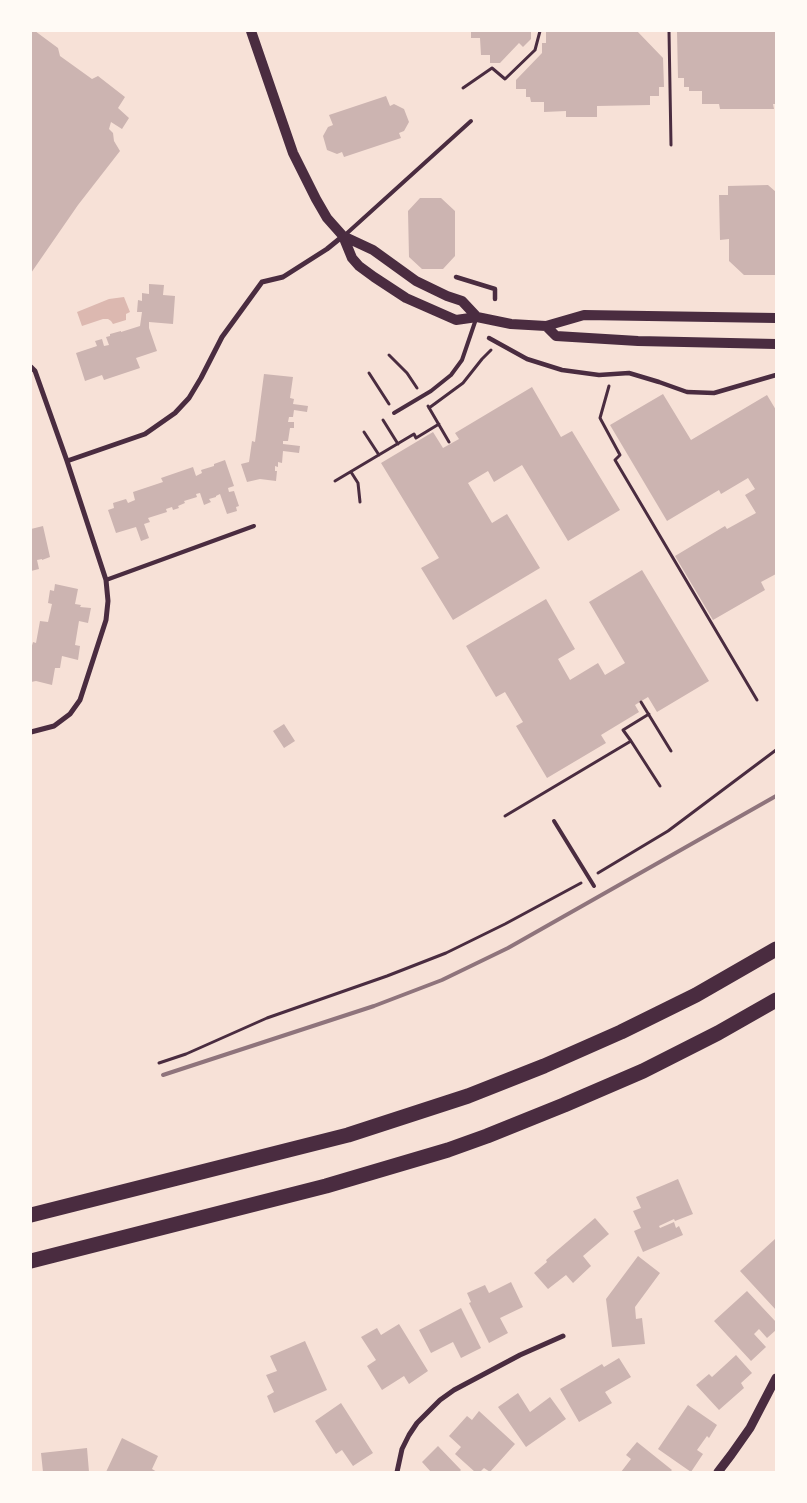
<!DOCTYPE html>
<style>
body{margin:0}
#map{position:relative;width:807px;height:1503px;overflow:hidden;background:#f7e1d7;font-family:"PT Sans",sans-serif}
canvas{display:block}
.frame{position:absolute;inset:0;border:32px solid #fffaf5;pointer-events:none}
</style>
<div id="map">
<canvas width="807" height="1503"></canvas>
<div class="frame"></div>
</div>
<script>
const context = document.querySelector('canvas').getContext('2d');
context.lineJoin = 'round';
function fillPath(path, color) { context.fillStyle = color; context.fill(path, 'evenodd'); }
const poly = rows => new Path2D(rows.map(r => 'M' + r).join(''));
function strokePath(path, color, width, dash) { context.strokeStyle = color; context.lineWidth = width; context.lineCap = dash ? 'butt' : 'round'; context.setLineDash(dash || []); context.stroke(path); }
const water = poly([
 [124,297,130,312,126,314,126,320,113,324,111,321,108,319,103,319,82,326,77,312,109,299]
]);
const building = poly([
 [31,31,35,31,58,48,60,56,92,79,98,76,125,97,118,108,129,118,122,129,111,122,109,129,113,133,114,141,120,151,78,205,31,273],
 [471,31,531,31,531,39,523,47,519,43,500,63,490,63,490,55,481,55,480,38,471,38],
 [546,31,637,31,663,58,664,87,659,87,659,96,650,96,650,105,597,106,597,117,566,117,566,111,544,112,544,102,531,102,530,97,526,97,526,89,516,89,516,80,542,53,542,43,546,43],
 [677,31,776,31,776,104,773,104,774,109,720,109,719,104,702,104,702,91,689,91,689,87,684,87,684,78,678,78],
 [386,96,390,106,394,104,404,109,409,122,404,131,399,133,401,138,344,157,342,152,337,154,327,150,323,136,328,127,333,125,329,115],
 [768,185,776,192,776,275,744,275,729,261,729,239,720,240,719,195,728,195,728,186],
 [420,198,441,198,455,211,455,256,443,269,422,269,409,257,408,211],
 [149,284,164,285,163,295,175,296,173,324,149,322,149,328,157,351,136,358,140,368,104,380,102,375,85,381,76,353,97,346,95,341,102,339,104,346,109,345,106,337,110,336,110,334,121,331,121,332,140,326,142,312,137,312,138,300,142,301,142,293,149,294],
 [264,374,293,377,290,398,294,399,293,404,308,406,307,412,294,410,293,417,289,417,288,422,294,422,294,428,290,428,288,441,283,441,283,444,300,446,299,453,283,451,282,463,278,462,278,467,275,466,275,471,277,471,276,481,260,479,247,482,241,464,249,462,252,441,255,442],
 [532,387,561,437,572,431,620,510,568,541,522,465,494,482,488,471,468,483,492,523,507,514,540,568,453,620,421,568,439,558,381,463,433,432,443,448,459,439,455,433],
 [663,394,691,440,767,395,776,410,776,574,761,582,765,590,713,620,675,556,725,526,727,529,756,513,745,495,755,489,748,478,721,494,719,490,667,521,610,425],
 [225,460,234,486,228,488,229,492,234,491,239,506,236,507,237,511,227,514,220,494,216,496,216,497,209,499,211,502,204,505,200,493,196,494,197,497,184,501,185,503,178,506,179,508,173,510,172,507,166,509,167,512,148,518,150,522,144,524,149,538,141,541,136,527,116,533,108,510,114,508,113,503,126,499,128,503,135,500,133,492,163,482,161,478,193,467,196,476,202,473,201,470,214,466,214,464],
 [43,526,50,557,42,560,42,559,37,560,39,569,31,571,31,529],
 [642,570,709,681,657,712,648,697,635,705,639,712,601,735,606,743,547,778,516,726,523,722,505,692,496,697,466,646,546,599,575,649,558,659,570,680,598,663,605,675,625,663,589,602],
 [55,584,78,589,75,604,81,605,80,607,91,608,88,623,79,621,75,645,80,646,78,660,62,656,60,668,55,668,52,685,36,681,31,682,31,649,33,642,36,643,40,621,48,622,52,604,48,603,50,590,54,591],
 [284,724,295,741,284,748,273,731],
 [678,1179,693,1214,675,1221,674,1219,659,1226,660,1228,674,1222,676,1228,679,1226,683,1235,643,1252,634,1231,641,1228,633,1211,641,1208,636,1197],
 [595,1218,609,1234,583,1256,591,1266,573,1283,566,1275,548,1289,534,1273,547,1262,546,1260],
 [775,1239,776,1241,776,1310,740,1271],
 [638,1256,660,1273,635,1307,636,1319,642,1318,645,1344,612,1347,606,1299],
 [511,1282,523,1307,500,1318,508,1333,489,1343,469,1303,471,1302,467,1293,485,1285,489,1293],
 [747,1291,776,1322,776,1330,767,1338,759,1329,754,1334,766,1347,751,1361,714,1321],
 [461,1308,481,1348,461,1358,453,1342,431,1353,419,1330],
 [399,1324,428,1371,409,1384,404,1376,382,1390,367,1366,376,1360,361,1337,377,1328,381,1335],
 [305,1341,327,1390,274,1413,267,1396,274,1392,266,1375,277,1371,270,1356],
 [736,1355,752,1373,741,1383,744,1388,719,1410,696,1385,709,1374,712,1377],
 [619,1358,631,1377,605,1392,612,1403,579,1422,560,1389,602,1364,604,1367],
 [518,1393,530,1412,550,1397,566,1419,526,1447,498,1407],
 [341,1403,373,1453,353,1466,342,1450,336,1454,315,1421],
 [688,1405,717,1425,709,1438,707,1436,697,1450,703,1454,691,1472,658,1449],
 [479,1411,515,1444,490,1472,484,1468,480,1472,475,1472,455,1454,461,1447,449,1436,467,1416,472,1420],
 [122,1438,158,1456,152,1469,157,1472,106,1472],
 [637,1442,672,1470,670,1472,621,1472,631,1459,626,1455],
 [438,1446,461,1470,459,1472,431,1472,422,1462],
 [87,1448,89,1472,43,1472,41,1453]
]);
const path = poly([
 [669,31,671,145],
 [463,88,492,68,505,79,535,50,540,31],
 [389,355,407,373,417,388],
 [369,373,389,404],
 [609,386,600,418,620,455,615,460,757,700],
 [428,406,449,442],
 [429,408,463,383,482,359,491,350],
 [383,420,398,444],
 [364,432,379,455],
 [351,472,358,483,360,502],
 [335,481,414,434,416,438,439,424],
 [641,702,671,751],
 [631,741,660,786],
 [505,816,631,741,623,730,649,714],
 [598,873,668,831,776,750],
 [159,1063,186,1054,267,1018,387,976,446,953,505,924,581,883]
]);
const service = poly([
 [345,235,471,121],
 [394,413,431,391,451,375,462,360,476,319],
 [106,580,254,526],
 [554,821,594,886]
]);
const pedestrian = poly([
 [456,277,495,289,495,299],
 [489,338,527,359,562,370,599,375,629,373,659,382,687,392,714,393,776,375]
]);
const minor = poly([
 [31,367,35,371,67,461,145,434,175,413,189,398,201,378,222,337,262,282,283,277,327,249,343,236],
 [31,732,54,726,70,714,80,700,106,620,108,601,106,580,67,461],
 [397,1472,402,1449,409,1435,417,1423,440,1400,454,1390,520,1355,563,1336]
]);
const tertiary = poly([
 [718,1472,731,1455,750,1428,776,1378]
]);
const secondary = poly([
 [251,31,293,153,316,199,327,218,343,236,352,258,359,266,374,277,406,298,456,320,477,317,511,324,546,326,584,315,776,318],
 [343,236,373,250,416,281,447,296,462,301,477,317],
 [546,326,556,336,638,341,776,344]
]);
const motorway = poly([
 [31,1215,348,1135,468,1096,544,1066,621,1032,696,995,776,949],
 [31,1261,326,1186,448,1150,487,1136,564,1105,643,1071,718,1033,776,1000]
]);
const rail = poly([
 [163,1075,374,1006,442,980,508,948,776,796]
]);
fillPath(water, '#dcb8b0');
fillPath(building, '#ccb4b1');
strokePath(path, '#4a2c40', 3);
strokePath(service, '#4a2c40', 4);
strokePath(pedestrian, '#4a2c40', 4.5);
strokePath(minor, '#4a2c40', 5);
strokePath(tertiary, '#4a2c40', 9);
strokePath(secondary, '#4a2c40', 10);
strokePath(motorway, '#4a2c40', 15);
strokePath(rail, '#8f747c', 4);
</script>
